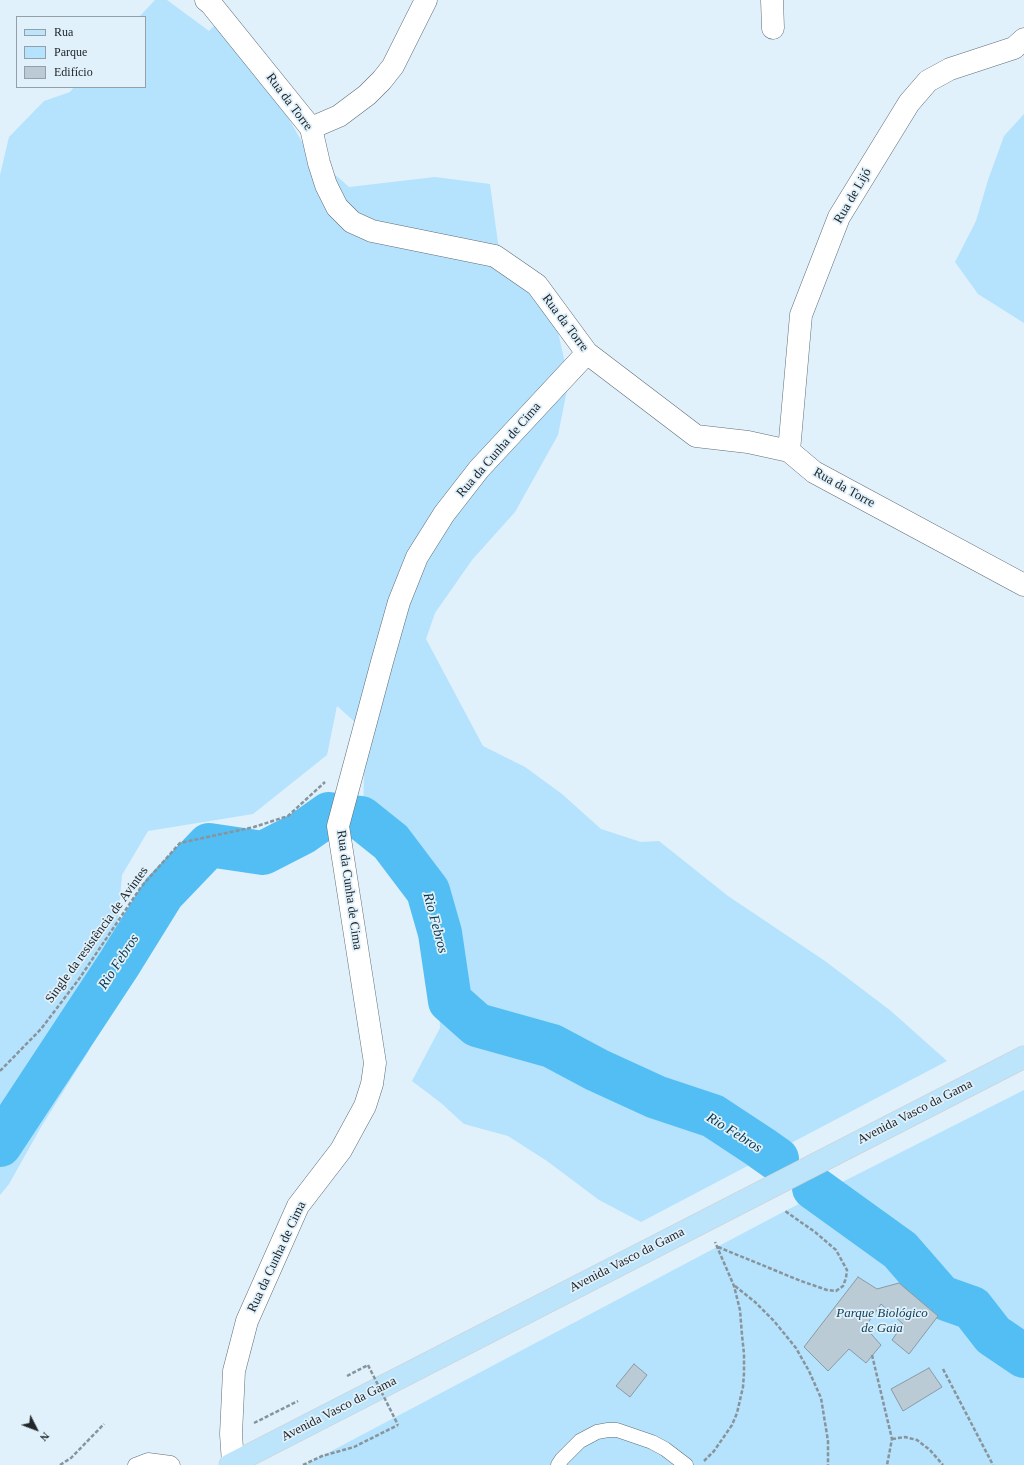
<!DOCTYPE html>
<meta charset="utf-8">
<style>
body{margin:0}
#map{position:relative;width:1024px;height:1465px;overflow:hidden;background:#e0f1fb;font-family:"Times New Roman",serif}
canvas{display:block}
.legend{position:absolute;left:16px;top:16px;width:130px;height:72px;box-sizing:border-box;background:#e0f1fb;border:1px solid #93a0a7;margin:0;padding:5px 7px;list-style:none;font-size:12px;color:#20262a}
.legend li{display:flex;align-items:center;gap:8px;height:20px}
.legend b{width:20px;border:1px solid #93a0a7}
.north{position:absolute;left:16px;top:1409px;width:40px;height:40px;-webkit-text-stroke:3px #e0f1fb;paint-order:stroke;rotate:132deg;font-size:11px;font-weight:700;line-height:16px;text-align:center;color:#20262a}
.north::after{content:'';display:block;margin:auto;width:14px;height:18px;background:#20262a;clip-path:polygon(50% 0,100% 100%,50% 72%,0 100%)}
</style>
<div id="map">
<canvas width="1024" height="1465"></canvas>
<ul class="legend">
<li><b style="height:5px;background:#bce4fa"></b>Rua</li>
<li><b style="height:11px;background:#b5e2fc"></b>Parque</li>
<li><b style="height:11px;background:#bbcbd5"></b>Edifício</li>
</ul>
<div class="north">N</div>
</div>
<script>
const context = document.querySelector('canvas').getContext('2d');
context.lineJoin = 'round';
function fillPath(path, color) { context.fillStyle = color; context.fill(path, 'evenodd'); }
const poly = rows => new Path2D(rows.map(r => 'M' + r).join(''));
function strokePath(path, color, width, dash) { context.strokeStyle = color; context.lineWidth = width; context.lineCap = dash ? 'butt' : 'round'; context.setLineDash(dash || []); context.stroke(path); }
function label(font, color, halo, rows, align = 'center') {
  context.font = font + ' "Times New Roman",serif'; context.lineWidth = 3.5; context.setLineDash([]); context.textBaseline = 'middle'; context.strokeStyle = halo; context.fillStyle = color; for (const [text, x, y, turn = 0] of rows) {
    context.save(); context.translate(x, y); context.rotate((+turn || 0) * Math.PI / 180); context.textAlign = isNaN(turn) ? turn : align; if (halo) context.strokeText(text, 0, 0); context.fillText(text, 0, 0); context.restore();
  }
}
const green = poly([
 [155,0,167,0,209,31,216,24,271,88,306,149,349,187,435,177,490,184,498,243,557,328,569,380,558,435,515,512,472,560,435,613,426,639,483,746,525,767,562,794,601,829,641,842,659,841,728,896,825,961,891,1011,947,1061,641,1222,599,1200,547,1161,508,1136,464,1124,441,1103,412,1081,440,1028,438,976,432,922,406,861,363,819,365,731,337,706,327,755,253,814,148,831,122,875,117,934,107,995,88,1052,41,1127,9,1184,0,1195,0,175,9,137,44,101,70,92,74,87,145,87,145,17,139,17],
 [1024,114,1024,323,978,294,955,262,976,221,988,180,1004,136],
 [1024,1090,1024,1465,305,1465,785,1211]
]);
const river = poly([
 [0,1145,119,964,163,893,209,845,263,853,302,833,329,814,361,818,391,842,428,891,440,933,450,1001,477,1025,552,1046,597,1070,656,1097,713,1116,760,1147,777,1159],
 [814,1188,900,1250,941,1297,972,1308,993,1335,1024,1356]
]);
const building = poly([
 [858,1277,877,1289,899,1283,938,1316,909,1354,892,1340,903,1324,881,1304,865,1327,881,1345,866,1363,849,1349,828,1371,804,1347,858,1277],
 [634,1364,647,1375,630,1397,616,1386,634,1364],
 [929,1368,942,1387,903,1411,891,1389,929,1368]
]);
const path = poly([
 [0,1071,41,1029,79,979,141,887,180,843,254,827,288,816,325,782],
 [718,1247,801,1281,827,1290,836,1291,843,1286,846,1278,847,1270,836,1250,815,1232,785,1211],
 [735,1286,755,1302,774,1321,796,1348,809,1371,821,1398,828,1441,828,1465],
 [872,1355,892,1439,887,1465],
 [943,1369,993,1465],
 [347,1376,368,1365],
 [254,1423,298,1401],
 [892,1439,905,1437,917,1440,930,1450,943,1465],
 [704,1461,714,1451,732,1425,737,1413,743,1387,744,1373,744,1354,742,1335,740,1310,734,1286,715,1242],
 [60,1465,71,1458,104,1424],
 [303,1465,322,1456,354,1447,398,1425]
]);
const service = poly([
 [135,1465,148,1460,171,1463,173,1465],
 [558,1465,562,1459,580,1441,597,1432,608,1430,617,1430,652,1442,665,1449,686,1465]
]);
const minor = poly([
 [206,0,211,4,311,128,319,163,326,185,337,207,352,222,372,231,495,256,537,285,587,353,696,436,748,442,789,451,814,472,1024,585],
 [772,0,773,28],
 [311,128,339,116,367,95,382,80,393,66,426,0],
 [789,451,801,315,839,217,909,103,928,81,950,69,1014,48,1024,39],
 [233,1463,231,1434,234,1371,247,1321,298,1206,341,1150,365,1106,372,1084,375,1063,338,826,382,662,399,602,417,557,444,514,479,469,587,353]
]);
const primary = poly([
 [230,1465,1024,1057]
]);
const pathBridge = poly([
 [368,1365,398,1425]
]);
const streetNames = [
 ["Rua da Torre",289,102,53],
 ["Rua de Lijó",853,196,-60],
 ["Rua da Torre",565,323,53],
 ["Rua da Cunha de Cima",499,450,-49],
 ["Rua da Torre",844,488,29],
 ["Rua da Cunha de Cima",349,890,82],
 ["Single da resistência de Avintes",97,935,-54],
 ["Avenida Vasco da Gama",915,1112,-27],
 ["Rua da Cunha de Cima",277,1257,-65],
 ["Avenida Vasco da Gama",627,1260,-27],
 ["Avenida Vasco da Gama",339,1409,-27]
];
const parkNames = [
 ["Parque Biológico",882,1314],
 ["de Gaia",882,1329]
];
const waterNames = [
 ["Rio Febros",435,923,75],
 ["Rio Febros",119,962,-57],
 ["Rio Febros",734,1133,32]
];
fillPath(green, '#b5e2fc');
strokePath(river, '#53bef3', 44);
fillPath(building, '#bbcbd5');
strokePath(building, '#8b9ba4', 1);
strokePath(service, '#5f6e77', 15);
strokePath(minor, '#5f6e77', 23);
strokePath(primary, '#cecfd0', 23);
strokePath(path, '#88949b', 2.5, [4, 2]);
strokePath(service, '#fff', 14);
strokePath(minor, '#fff', 22);
strokePath(primary, '#bce4fa', 22);
strokePath(pathBridge, '#88949b', 2.5, [4, 2]);
label('13px', '#20262a', '#e0f1fb', streetNames);
label('italic 13px', '#134157', '#e0f1fb', parkNames);
label('italic 14px', '#04354a', '#e0f1fb', waterNames);
</script>
